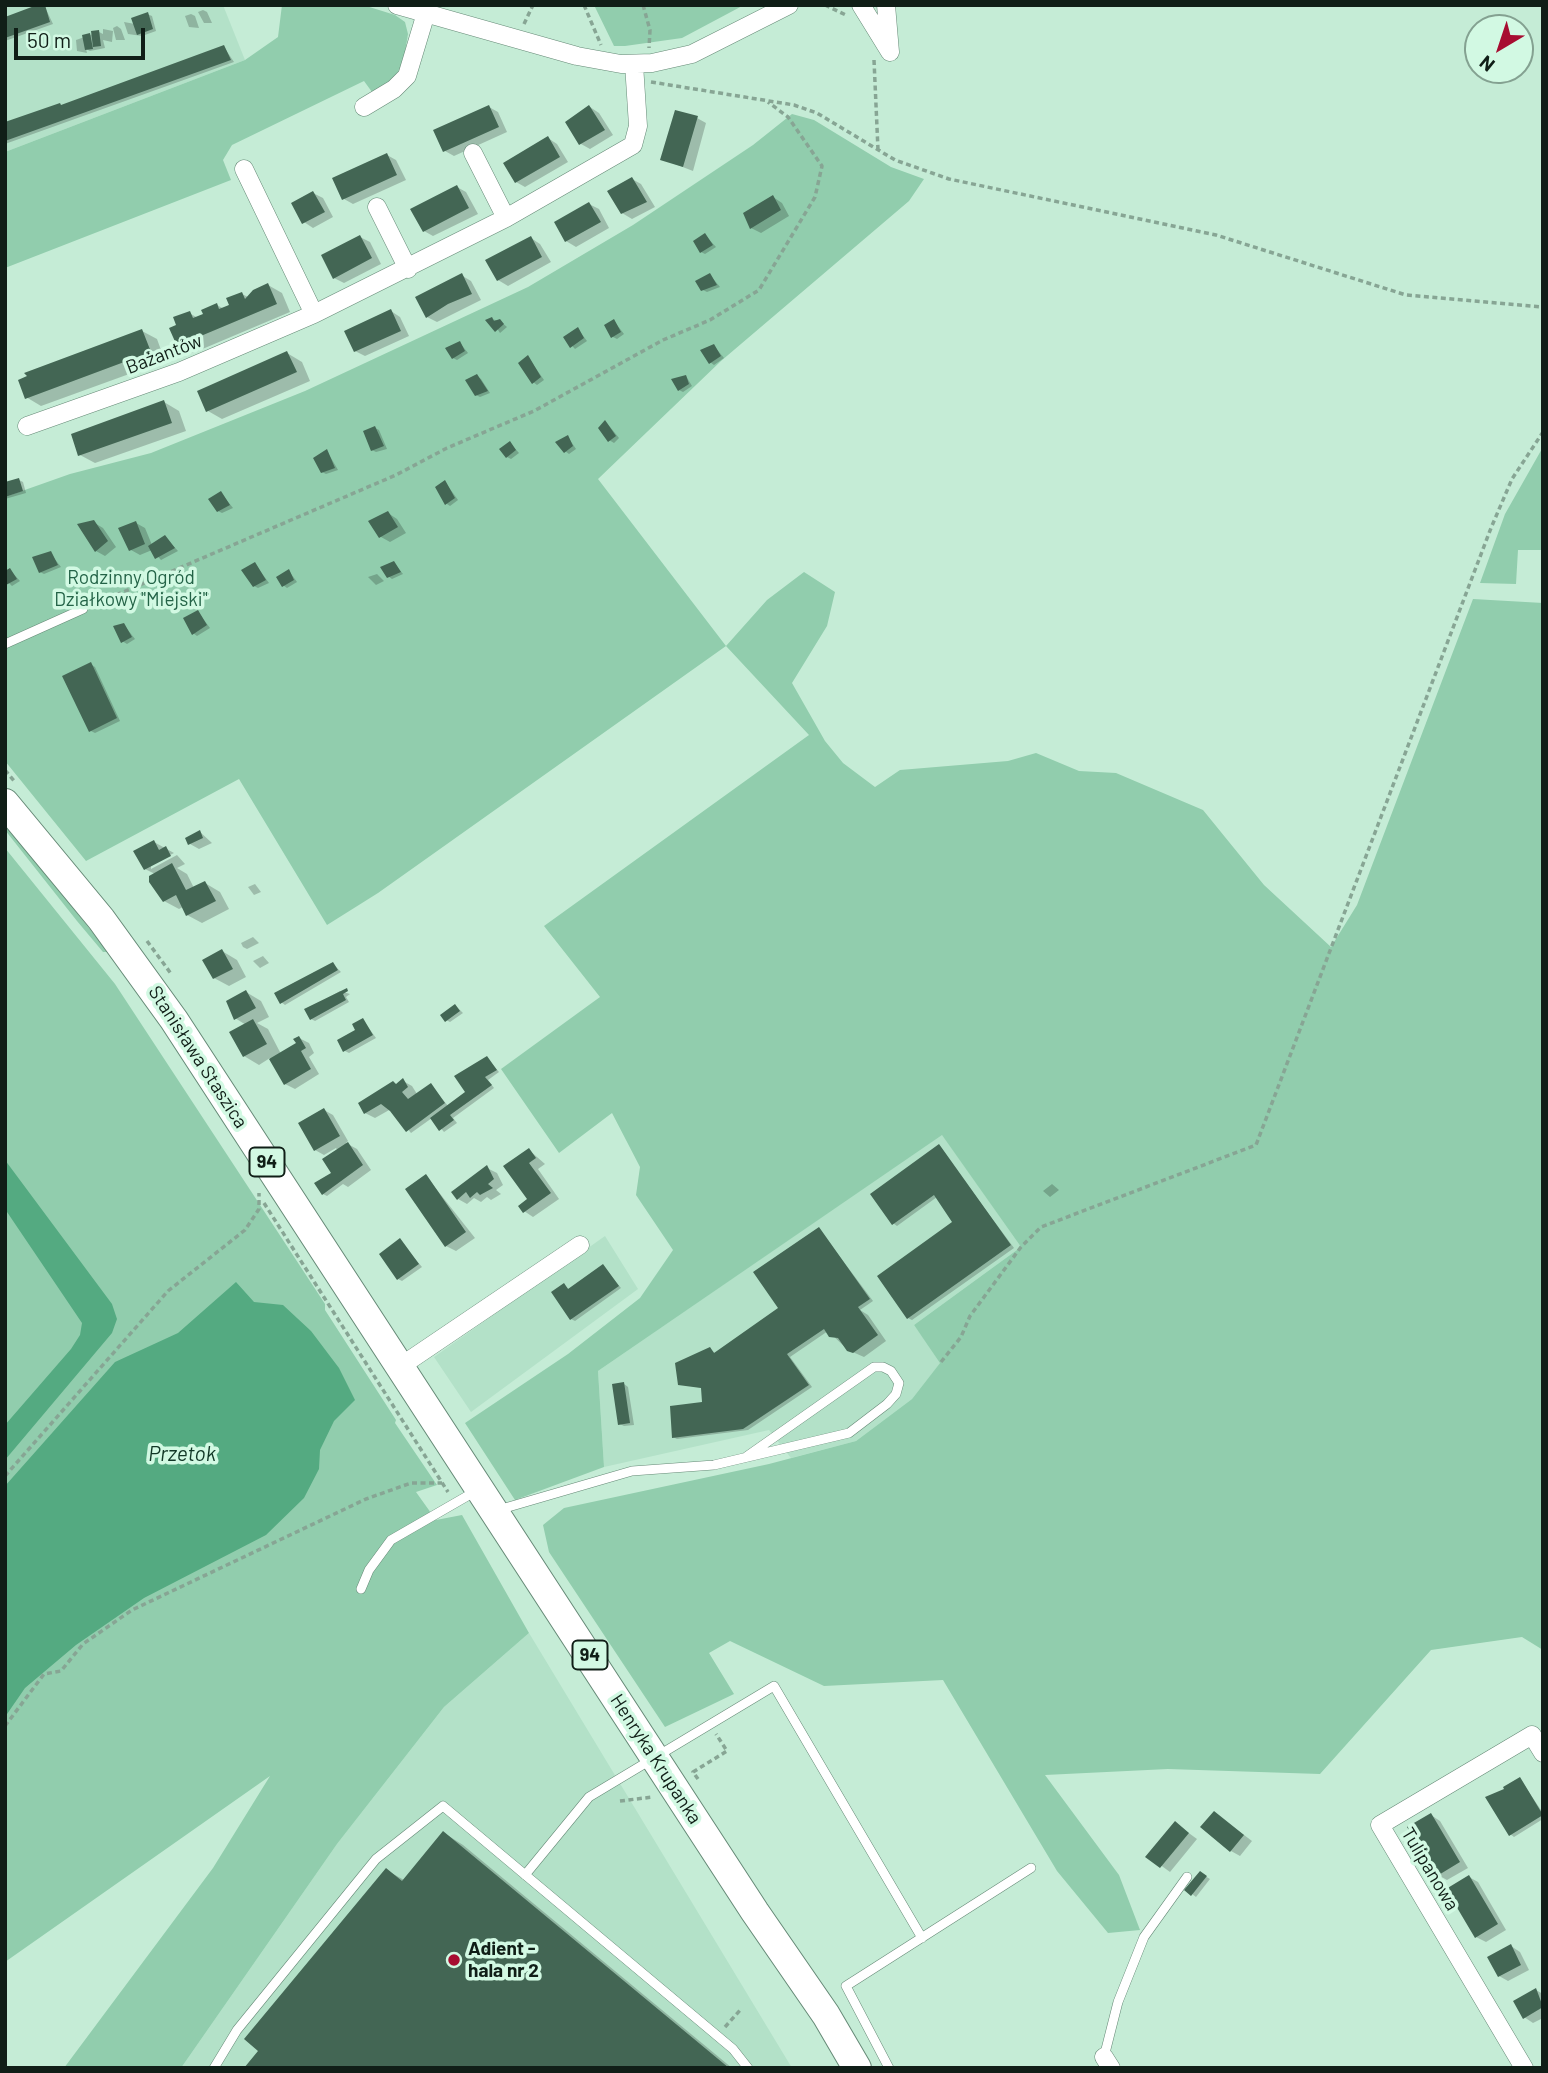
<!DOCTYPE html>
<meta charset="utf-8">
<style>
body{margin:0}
#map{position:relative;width:1548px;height:2073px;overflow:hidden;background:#c5ecd6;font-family:Barlow,sans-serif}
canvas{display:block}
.frame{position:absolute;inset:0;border:7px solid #101e17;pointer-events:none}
.north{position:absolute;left:1464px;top:14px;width:70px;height:70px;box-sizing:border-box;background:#d2f9e3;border:2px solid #84a191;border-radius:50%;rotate:219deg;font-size:19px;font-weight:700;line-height:28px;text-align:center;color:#101e17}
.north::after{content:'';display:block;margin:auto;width:24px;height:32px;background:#a70d31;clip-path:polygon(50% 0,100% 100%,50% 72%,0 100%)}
.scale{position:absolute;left:14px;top:28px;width:131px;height:32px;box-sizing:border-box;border:4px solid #101e17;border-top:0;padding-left:9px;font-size:21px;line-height:24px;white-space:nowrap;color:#101e17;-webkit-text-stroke:5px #d2f9e3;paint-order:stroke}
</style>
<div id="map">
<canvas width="1548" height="2073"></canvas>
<div class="frame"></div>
<div class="north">N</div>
<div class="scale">50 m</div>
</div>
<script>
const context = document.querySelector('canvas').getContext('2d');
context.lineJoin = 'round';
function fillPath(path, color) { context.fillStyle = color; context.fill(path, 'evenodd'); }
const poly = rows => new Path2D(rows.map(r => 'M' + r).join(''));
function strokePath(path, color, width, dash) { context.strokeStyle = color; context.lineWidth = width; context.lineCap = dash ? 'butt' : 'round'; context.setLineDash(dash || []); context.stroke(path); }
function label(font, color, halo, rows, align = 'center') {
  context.font = font + ' Barlow,sans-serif'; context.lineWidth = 7; context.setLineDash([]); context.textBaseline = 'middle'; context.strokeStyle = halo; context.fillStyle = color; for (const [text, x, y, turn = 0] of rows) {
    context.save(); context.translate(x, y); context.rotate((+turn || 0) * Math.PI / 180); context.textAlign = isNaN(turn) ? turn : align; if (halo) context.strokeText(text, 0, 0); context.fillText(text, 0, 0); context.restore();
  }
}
const built = poly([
 [5,5,223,5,245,60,5,152],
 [942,1134,1021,1247,914,1325,941,1362,912,1399,856,1441,791,1458,769,1430,604,1467,598,1371],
 [605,1236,638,1289,471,1412,434,1357],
 [529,1633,792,2068,181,2068,337,1844,444,1707]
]);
const green = poly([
 [282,5,363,5,395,15,405,22,408,34,403,64,393,79,372,92,364,81,232,145,223,160,231,180,5,268,5,152,245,60,278,37],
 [594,5,744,5,682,38,625,46,614,46],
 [792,114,814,120,891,167,924,179,909,201,721,361,598,479,726,646,767,600,804,572,835,592,827,626,792,683,825,741,843,763,875,787,900,770,1008,761,1036,753,1079,771,1116,773,1203,810,1264,885,1331,947,1357,905,1473,599,1543,603,1543,1650,1522,1637,1431,1650,1320,1774,1168,1769,1045,1775,1119,1875,1140,1930,1108,1933,1057,1871,943,1680,824,1686,730,1641,709,1653,734,1694,665,1727,549,1552,543,1525,564,1508,769,1464,856,1441,912,1399,940,1363,914,1325,1021,1247,942,1135,598,1371,604,1467,515,1500,465,1423,568,1354,640,1298,673,1250,636,1195,640,1167,612,1113,559,1153,501,1069,600,997,544,926,809,735,726,646,378,893,327,925,239,779,86,861,5,761,5,497,70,474,151,453,305,391,528,287,633,225,753,145],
 [1543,447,1543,550,1518,550,1516,584,1480,583,1505,514],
 [5,825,28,851,108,952,103,952,77,921,5,830],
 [5,848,115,984,325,1304,325,1310,396,1420,395,1423,437,1485,416,1492,436,1520,462,1515,529,1633,444,1707,337,1844,181,2068,64,2068,213,1868,270,1776,5,1962]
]);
const water = poly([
 [5,1160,112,1304,117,1319,112,1333,5,1460,5,1425,71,1349,80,1335,82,1323,5,1209],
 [236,1282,254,1302,283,1305,311,1331,339,1368,355,1400,334,1421,320,1450,319,1469,304,1498,266,1535,144,1598,76,1645,25,1688,5,1717,5,1486,115,1362,178,1333]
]);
const shadow = poly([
 [44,5,53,24,5,41,5,19],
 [203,10,207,12,212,23,204,23,198,12],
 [147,14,152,16,156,31,142,36,128,34,124,22,135,24],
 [191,14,195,16,199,28,189,27,185,16],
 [117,26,121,29,125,40,116,40,113,28],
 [103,29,113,31,112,42,103,40,105,48,90,51,86,49,87,53,77,51,76,40,99,32,103,34],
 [224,47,234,62,5,144,5,124,63,106],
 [489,107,498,112,507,132,454,156,445,151],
 [590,107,599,113,613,135,590,149,581,144],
 [697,118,706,123,693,171,662,159],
 [548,138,557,144,568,162,525,187,516,182],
 [387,155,396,160,406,180,353,204,344,199],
 [632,179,641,184,655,207,632,219,622,213],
 [457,187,466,192,478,214,433,236,424,231],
 [313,193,323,198,333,217,313,228,304,222],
 [773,197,782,203,789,216,761,233,751,228],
 [589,204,599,209,609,228,576,247,566,241],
 [705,235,716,247,705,254,701,252],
 [360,237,370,242,381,264,344,283,334,278],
 [531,238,540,244,551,262,508,286,498,280],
 [461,275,471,281,481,300,437,322,427,317],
 [710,275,720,287,707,292,703,290],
 [268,285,282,293,290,312,193,353,178,345,179,326,189,313,198,318,217,305,224,309,242,294,248,297],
 [391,311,400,317,409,336,365,356,355,351],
 [491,319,500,321,507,327,500,333],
 [614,321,624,334,617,339,613,337],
 [578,329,587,341,575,349,565,338],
 [142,331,157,339,165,361,41,406,26,397],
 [460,343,468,353,457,360,453,358],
 [714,346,724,358,714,365,710,362],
 [287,353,302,362,310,381,222,419,208,411],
 [528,357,544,380,537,385,533,382],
 [477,376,481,379,490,393,480,397,476,395],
 [686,376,692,386,683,392,679,390],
 [164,402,179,411,186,431,95,463,80,455],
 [606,422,619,438,614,443,609,440],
 [375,428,379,430,387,449,376,452,372,450],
 [568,437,576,449,569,454,565,451],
 [510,443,519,453,511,459,507,457],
 [327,451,338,470,326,474,322,472],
 [19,480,23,482,26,493,5,499,5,484],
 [445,482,458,500,450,506,447,504],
 [221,493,233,508,222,513,218,511],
 [388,513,397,519,406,533,390,542,381,537,370,522],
 [93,522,103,528,116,547,105,556,96,551],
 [136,523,145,528,152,545,165,537,178,551,161,560,152,550,140,555,131,550],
 [50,553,61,567,44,574,40,572],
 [394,563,403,574,392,579,388,576],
 [255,564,269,583,258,588,254,586],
 [10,570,20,581,12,586,5,579,5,573],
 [289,571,297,582,287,588,283,585],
 [377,574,384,581,376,585,368,577],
 [198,612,210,628,197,636,193,633],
 [124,625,135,639,127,644,122,641],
 [90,664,95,667,120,721,95,733,91,731],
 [200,832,212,843,199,849,190,844],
 [154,842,174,853,151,865,151,869,177,855,185,864,177,868,187,874,194,888,205,883,220,892,229,909,202,923,187,915,183,907,179,909,164,901,155,874,145,869],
 [255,884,261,892,254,895,248,887],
 [253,937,259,943,247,949,243,947,241,943],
 [222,951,237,960,246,977,229,986,214,978],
 [263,956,269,963,260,968,253,961],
 [333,964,341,972,285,1005,281,1002],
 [340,991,350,994,346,997,349,1002,315,1021,311,1019,306,1010],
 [246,992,261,1001,269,1017,257,1023,268,1029,281,1054,298,1044,299,1038,309,1043,314,1053,309,1057,319,1074,295,1089,285,1084,270,1058,259,1065,244,1056,246,1025,235,1018],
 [456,1006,463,1013,450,1022,446,1020],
 [363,1020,376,1038,349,1053,345,1051],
 [487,1058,499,1072,488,1080,494,1088,453,1118,457,1123,444,1132,432,1118,411,1133,391,1109,375,1118,365,1113,403,1081,412,1086,417,1094,431,1085,448,1106,467,1092],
 [324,1110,333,1115,348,1141,346,1143,357,1149,371,1170,348,1187,343,1184,327,1196,323,1194,333,1174,338,1151,336,1148,324,1155,315,1150],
 [939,1147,1014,1248,912,1320,908,1318,955,1222,937,1197,897,1226,893,1223],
 [529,1150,545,1164,538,1169,559,1199,533,1217,524,1211,529,1200],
 [487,1168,497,1173,503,1185,496,1190,501,1194,491,1200,487,1197,481,1202,474,1198,467,1204,458,1199],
 [426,1176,475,1238,456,1251,446,1246,407,1190],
 [1052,1184,1059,1190,1050,1197,1043,1191],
 [819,1229,873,1301,860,1310,868,1315,886,1341,864,1357,848,1350,828,1331,790,1357,812,1387,748,1430,677,1439,673,1437,704,1404,703,1388,679,1384,710,1349,716,1354,780,1309],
 [400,1241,422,1267,402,1281,398,1279],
 [603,1266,621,1288,575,1321,571,1319,564,1285,570,1290],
 [624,1384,628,1387,634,1425,624,1426,620,1424],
 [1520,1779,1543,1813,1543,1819,1514,1837,1510,1834,1506,1790],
 [1215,1813,1252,1841,1240,1856,1231,1851],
 [1431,1815,1440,1821,1468,1868,1447,1880,1438,1875],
 [1175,1823,1197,1839,1170,1872,1148,1856],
 [444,1833,463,1845,732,2068,247,2068,386,1870,404,1880],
 [1200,1873,1210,1879,1196,1897,1187,1890],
 [1469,1877,1478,1882,1506,1930,1486,1942,1476,1937],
 [1511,1946,1520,1952,1529,1970,1508,1981,1499,1976],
 [1536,1990,1543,1994,1543,2018,1533,2023,1524,2017]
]);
const building = poly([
 [37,5,45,5,50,22,5,38,5,17],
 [148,12,153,29,137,35,131,18],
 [99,30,101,46,93,47,91,31],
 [90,33,93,49,85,50,82,35],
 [224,45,231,60,5,141,5,122,60,103,61,105],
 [489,105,499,127,443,152,433,130],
 [589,105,605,130,579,145,565,122],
 [675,110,698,116,683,167,660,160],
 [548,136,560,157,515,183,503,163],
 [387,153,397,175,342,200,332,178],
 [632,177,647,202,621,214,607,191],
 [457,185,469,208,423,232,410,209],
 [313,191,325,212,302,224,291,203],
 [773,195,781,210,750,229,743,213],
 [589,202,601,222,565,242,554,222],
 [705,233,713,245,700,253,693,241],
 [360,235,372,258,333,279,321,255],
 [531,236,542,257,497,281,485,260],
 [462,273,472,294,448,304,426,318,415,297],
 [710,273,717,285,701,291,695,281],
 [268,283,277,304,177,346,169,328,176,325,173,317,190,311,193,318,203,314,201,310,217,303,219,309,229,305,226,298,242,292,245,299,253,290],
 [391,309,401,331,354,352,344,331],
 [492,317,494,321,500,319,504,324,495,332,485,320],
 [614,319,621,332,611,338,604,325],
 [578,327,584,338,570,348,563,337],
 [142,329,151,352,25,399,18,380,27,376,24,373],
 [460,341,465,351,452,359,445,348],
 [714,344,721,356,709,364,700,350],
 [287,351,297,372,206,412,197,391],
 [528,355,541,377,532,384,518,363],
 [477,374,488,391,475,396,465,380],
 [686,375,689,384,678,391,671,379],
 [164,400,172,423,78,456,71,434],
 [605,420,616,436,608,442,598,428],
 [375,426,384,446,371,451,363,431],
 [568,435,573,446,564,453,555,442],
 [510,441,516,450,506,458,499,449],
 [327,449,335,468,321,473,313,458],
 [19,478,23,491,5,497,5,482],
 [445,480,455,498,445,505,435,487],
 [221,491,230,505,217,512,208,499],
 [388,511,398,527,379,538,368,521],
 [94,520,108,541,95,552,77,524],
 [136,521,145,544,129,551,118,528],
 [165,535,175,548,155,559,148,546],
 [51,551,58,565,39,573,32,557],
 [394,561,401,572,387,578,380,567],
 [255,562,266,580,253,587,241,570],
 [10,568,17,579,6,585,5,571],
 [289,569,294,580,282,587,276,577],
 [198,610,207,625,192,635,183,618],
 [124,623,132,637,121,643,113,626],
 [91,662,117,718,89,732,62,676],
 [200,830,203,838,188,845,185,838],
 [154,840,159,850,166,846,171,856,144,870,133,851],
 [172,863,186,890,205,881,216,901,186,916,176,895,163,902,149,882,149,876],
 [222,949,233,969,213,979,202,960],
 [333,962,338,970,280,1004,274,993],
 [347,988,348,991,343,994,346,1000,310,1020,304,1009],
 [246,990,256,1008,234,1020,226,1001],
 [455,1004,460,1011,445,1022,440,1015],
 [363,1018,373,1035,343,1052,337,1040,355,1030,352,1024],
 [253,1019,267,1044,243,1057,229,1032],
 [299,1036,306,1048,301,1051,311,1069,284,1085,269,1059,296,1043,293,1039],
 [487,1056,497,1070,485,1077,492,1085,450,1115,454,1120,439,1131,430,1118,465,1092,454,1076],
 [403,1078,408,1087,402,1092,408,1099,431,1083,445,1103,406,1132,390,1111,381,1104,364,1114,358,1103,393,1081,396,1084],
 [324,1108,340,1136,314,1151,298,1123],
 [348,1142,363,1165,322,1195,314,1183,331,1173,322,1159],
 [939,1144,1011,1245,907,1319,877,1276,952,1222,934,1195,892,1225,870,1194],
 [529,1148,536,1158,529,1163,551,1193,523,1213,518,1206,527,1199,503,1166],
 [487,1165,494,1179,488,1184,493,1188,480,1195,477,1192,470,1198,466,1192,457,1200,451,1192],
 [426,1174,466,1232,445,1247,405,1189],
 [819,1227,870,1299,858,1307,878,1335,853,1353,847,1351,838,1338,829,1337,824,1329,787,1354,809,1385,743,1429,672,1438,670,1406,702,1402,701,1388,678,1385,675,1363,710,1347,714,1353,778,1308,753,1272],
 [400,1238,419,1264,397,1280,379,1254],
 [603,1264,619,1286,570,1320,551,1292,564,1283,568,1289],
 [624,1382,630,1423,618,1425,612,1384],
 [1520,1777,1543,1815,1509,1836,1485,1797,1504,1789,1503,1787],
 [1214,1811,1244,1835,1230,1852,1200,1827],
 [1431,1813,1460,1862,1437,1876,1407,1827],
 [1175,1821,1189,1833,1160,1868,1145,1857],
 [443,1831,729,2068,244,2068,258,2051,244,2039,386,1868,402,1881],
 [1200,1871,1207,1876,1191,1896,1184,1890],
 [1469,1875,1498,1924,1475,1938,1446,1889],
 [1511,1944,1521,1965,1498,1977,1487,1957],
 [1536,1988,1543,2007,1523,2019,1513,2001]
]);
const path = poly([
 [584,5,601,45],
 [643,5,650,30,649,48],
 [825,5,848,16],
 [524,24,533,5],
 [874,60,878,150],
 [651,82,794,105,817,113,895,160,949,179,1216,235,1406,295,1543,307],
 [93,605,396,475,447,448,534,411,663,340,710,320,759,290,815,197,822,166,788,117,768,102],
 [5,770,15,782],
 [147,941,172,975],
 [264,1203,448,1492],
 [941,1362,961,1337,970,1316,1021,1247,1041,1227,1256,1145,1491,528,1512,479,1543,432],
 [5,1476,168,1291,245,1230,259,1209,259,1193],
 [5,1726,44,1674,61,1671,83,1644,132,1610,366,1499,411,1483,442,1483],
 [698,1779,693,1772,727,1751,716,1734],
 [620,1801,653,1797],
 [725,2027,742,2008]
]);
const lane = poly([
 [5,644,83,609],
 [498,1510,632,1471,714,1465,849,1433,887,1404,896,1394,899,1383,891,1371,883,1367,874,1367,746,1457],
 [361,1589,369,1570,391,1540,476,1491],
 [525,1875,589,1797,774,1686,922,1938],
 [1104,2057,1118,2002,1144,1937,1187,1877],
 [214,2068,237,2030,376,1859,443,1806,733,2049,748,2068],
 [889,2068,846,1986,1031,1868]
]);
const street = poly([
 [397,5,577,56,621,64,652,63,692,54,789,5],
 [861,5,890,52],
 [886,5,890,52],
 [364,107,394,89,407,76,426,13],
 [473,153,506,218],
 [244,169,314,314],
 [377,207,408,269],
 [27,426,179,372,314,314,506,218,633,145,638,126,634,64],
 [401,1366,580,1245],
 [1104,2057,1111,2068],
 [1524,2068,1380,1825,1532,1735,1543,1753]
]);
const primary = poly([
 [5,803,101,919,174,1020,755,1912,826,2015,857,2068]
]);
const markers = [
 [454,1960,7,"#a70d31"]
];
const shields = [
 [267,1162,35],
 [590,1655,35]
];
const shieldNames = [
 ["94",267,1162],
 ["94",590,1655]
];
const streetNames = [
 ["Bażantów",164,354,-21],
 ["Stanisława Staszica",198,1057,57],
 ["Henryka Krupanka",656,1759,57],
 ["Tulipanowa",1430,1869,59]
];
const parkNames = [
 ["Rodzinny Ogród",131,578],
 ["Działkowy \"Miejski\"",131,600]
];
const poiNames = [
 ["Adient -",468,1949],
 ["hala nr 2",468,1971]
];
const waterNames = [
 ["Przetok",182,1454]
];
fillPath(built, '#b3e1c8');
fillPath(green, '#91cdad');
fillPath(water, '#54aa81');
fillPath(shadow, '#0003');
fillPath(building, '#436654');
strokePath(lane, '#658976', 10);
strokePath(street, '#658976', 19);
strokePath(primary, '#658976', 30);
strokePath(path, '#87a594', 3.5, [5, 3.5]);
strokePath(lane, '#fff', 9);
strokePath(street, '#fff', 18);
strokePath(primary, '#fff', 28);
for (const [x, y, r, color] of markers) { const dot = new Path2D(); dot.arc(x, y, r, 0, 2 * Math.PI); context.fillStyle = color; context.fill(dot); strokePath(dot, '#d2f9e3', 2.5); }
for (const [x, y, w] of shields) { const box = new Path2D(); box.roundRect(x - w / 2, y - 14.5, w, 29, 5); context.fillStyle = '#d2f9e3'; context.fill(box); strokePath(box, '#101e17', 2); }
label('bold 18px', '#101e17', null, shieldNames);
label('19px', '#101e17', '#d2f9e3', streetNames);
label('19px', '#236347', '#d2f9e3', parkNames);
label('bold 19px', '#101e17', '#d2f9e3', poiNames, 'left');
label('italic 21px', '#113726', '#d2f9e3', waterNames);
</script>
